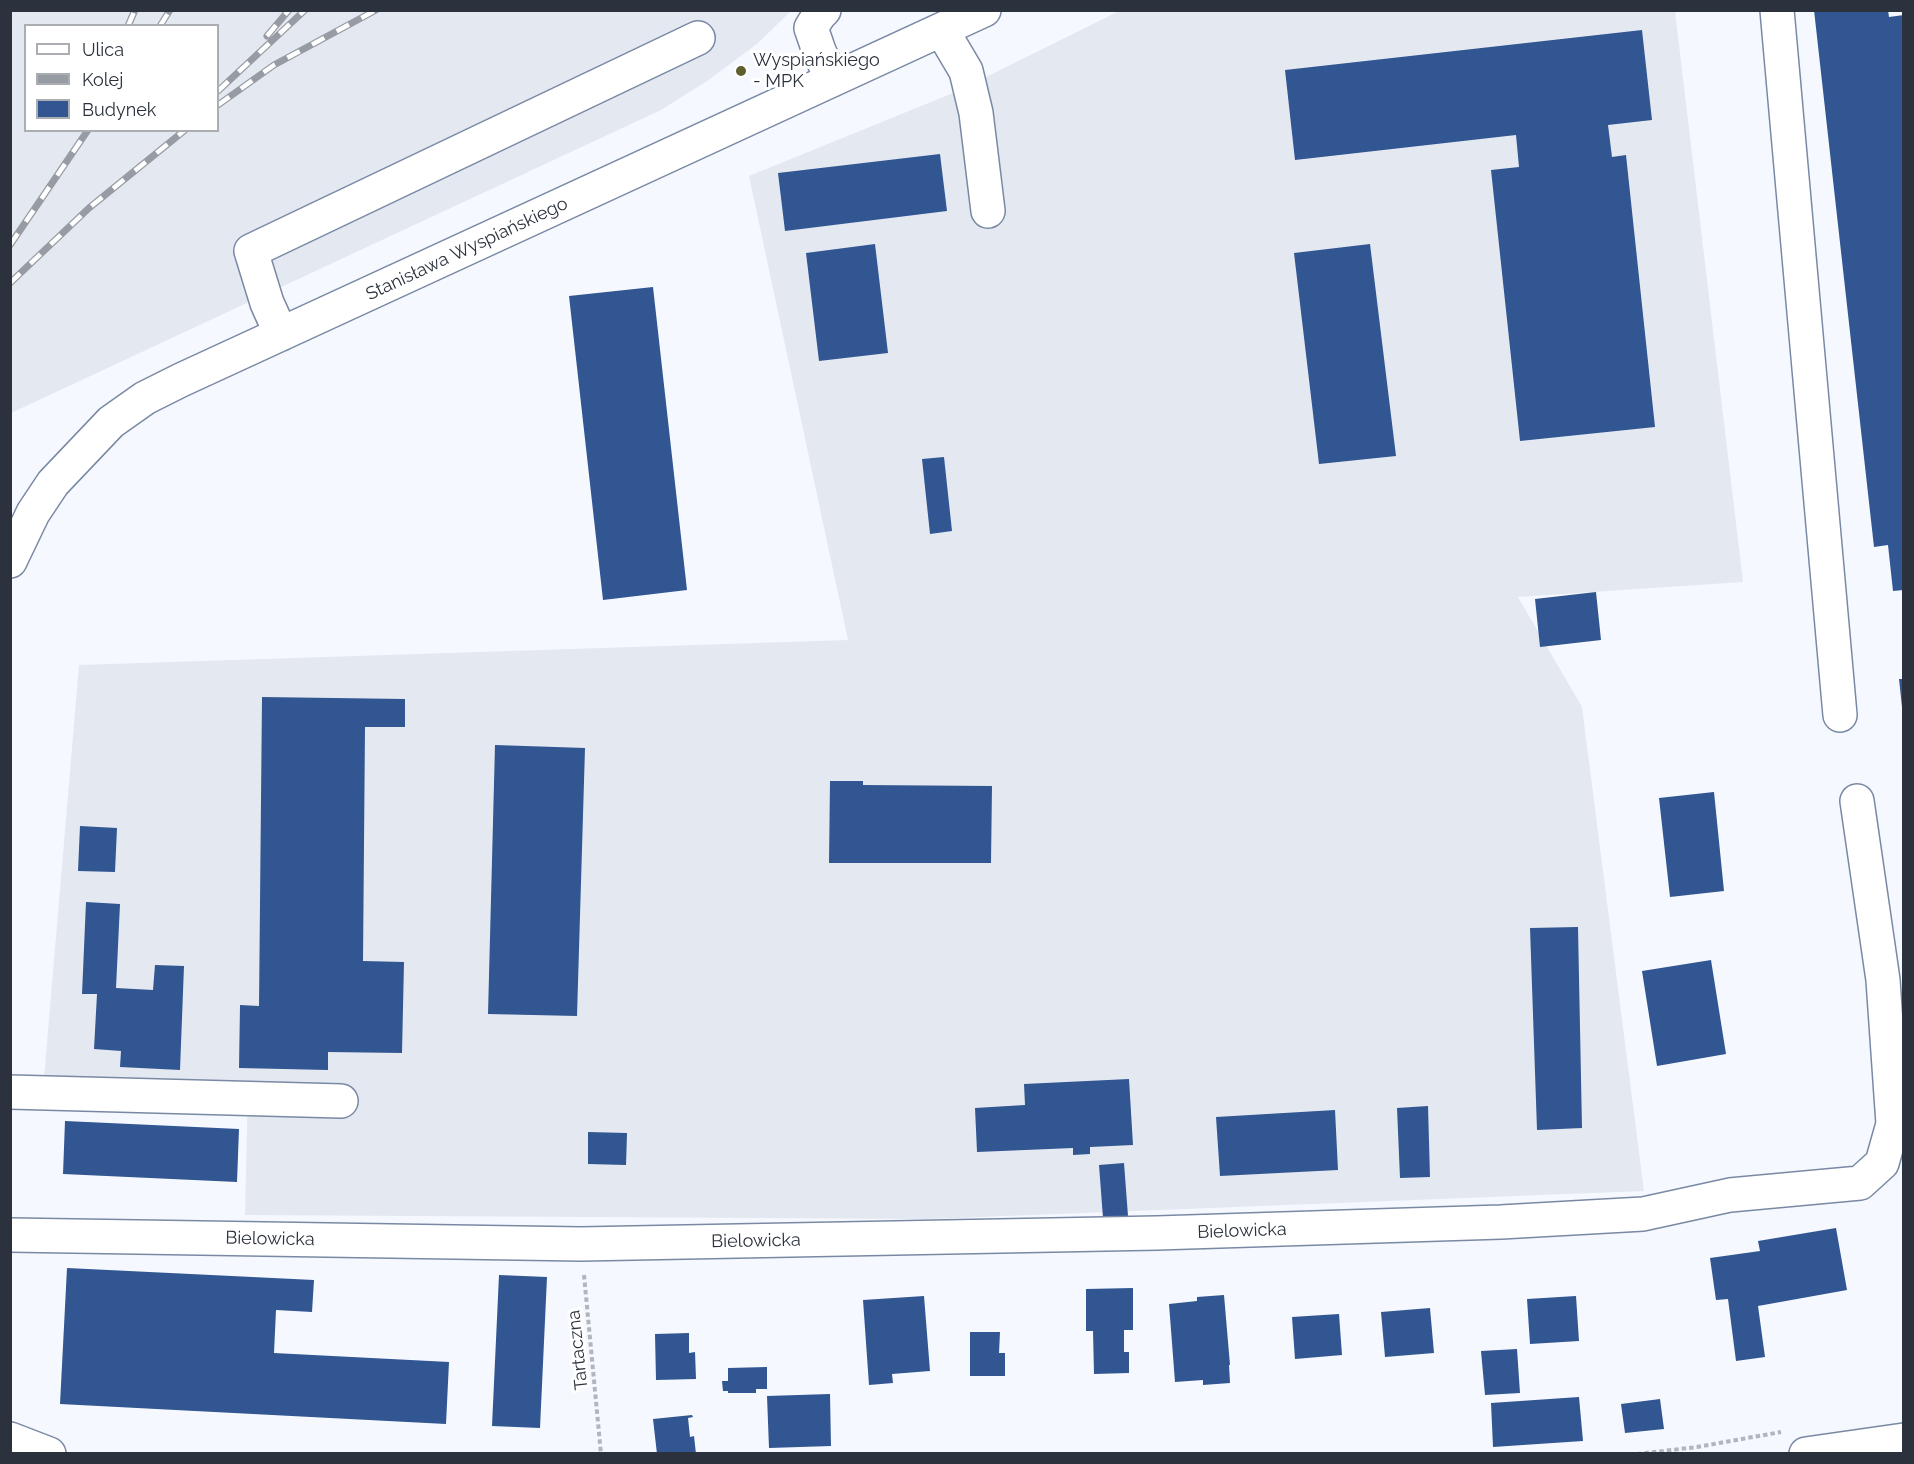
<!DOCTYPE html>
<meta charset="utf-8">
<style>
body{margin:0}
#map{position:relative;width:1914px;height:1464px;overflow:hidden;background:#f5f8fe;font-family:Raleway,sans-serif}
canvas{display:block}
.frame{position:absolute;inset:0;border:12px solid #2b323d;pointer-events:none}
.legend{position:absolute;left:24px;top:24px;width:195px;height:108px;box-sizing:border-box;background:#fff;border:2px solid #aaadb1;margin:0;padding:8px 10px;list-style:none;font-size:18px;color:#2b323d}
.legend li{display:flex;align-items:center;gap:12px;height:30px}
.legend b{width:30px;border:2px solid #aaadb1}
</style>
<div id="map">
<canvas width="1914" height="1464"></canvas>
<div class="frame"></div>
<ul class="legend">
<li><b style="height:8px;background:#fff"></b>Ulica</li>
<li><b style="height:8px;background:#979ca4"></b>Kolej</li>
<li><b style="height:16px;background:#315692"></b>Budynek</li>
</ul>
</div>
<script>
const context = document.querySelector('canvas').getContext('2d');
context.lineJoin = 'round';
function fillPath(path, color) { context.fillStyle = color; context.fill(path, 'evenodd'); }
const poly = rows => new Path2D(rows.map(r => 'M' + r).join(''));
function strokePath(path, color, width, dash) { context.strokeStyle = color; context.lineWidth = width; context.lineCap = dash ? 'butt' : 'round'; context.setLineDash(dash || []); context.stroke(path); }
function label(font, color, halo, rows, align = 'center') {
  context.font = font + ' Raleway,sans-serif'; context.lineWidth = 6; context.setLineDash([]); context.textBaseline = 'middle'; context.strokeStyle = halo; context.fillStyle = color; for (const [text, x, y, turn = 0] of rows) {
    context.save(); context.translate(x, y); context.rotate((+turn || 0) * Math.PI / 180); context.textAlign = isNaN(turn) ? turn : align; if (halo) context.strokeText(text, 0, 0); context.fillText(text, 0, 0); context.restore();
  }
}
const built = poly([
 [10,11,791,11,757,44,707,81,661,110,11,413],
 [26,26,218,26,218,130,26,130],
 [1119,11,1675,11,1743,582,1518,597,1582,707,1644,1191,930,1219,245,1215,248,1084,44,1078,79,665,848,640,749,176,958,91]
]);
const building = poly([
 [1814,10,1888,10,1889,17,1904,15,1904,590,1893,591,1888,545,1874,547],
 [1642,30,1652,120,1608,125,1612,157,1626,155,1655,427,1520,441,1491,170,1519,167,1516,135,1295,160,1285,70],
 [940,154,947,211,785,231,778,173],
 [875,244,888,353,819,361,806,253],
 [1370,244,1396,456,1319,464,1294,253],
 [653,287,687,590,603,600,569,296],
 [944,457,952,531,930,534,922,459],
 [1596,592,1601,640,1540,647,1535,599],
 [1899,679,1904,679,1904,707,1902,707],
 [262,697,405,699,405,727,365,727,363,961,404,962,402,1053,328,1052,328,1070,239,1068,240,1005,259,1006],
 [495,745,585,748,577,1016,488,1014],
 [830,781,863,781,863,785,992,786,991,863,829,863],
 [1714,792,1724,891,1670,897,1659,798],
 [80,826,117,828,115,872,78,871],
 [86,902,120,904,116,988,153,990,155,965,184,966,180,1070,120,1067,121,1051,94,1049,97,994,82,994],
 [1578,927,1582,1128,1537,1130,1530,928],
 [1711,960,1726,1054,1657,1066,1642,971],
 [1129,1079,1133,1145,1090,1147,1090,1154,1073,1155,1073,1148,977,1152,975,1108,1025,1105,1024,1084],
 [1428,1106,1430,1177,1400,1178,1397,1108],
 [1335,1110,1338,1170,1220,1176,1216,1117],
 [65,1121,239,1129,237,1182,63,1174],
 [588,1132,627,1133,626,1165,588,1164],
 [1124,1163,1128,1216,1103,1218,1099,1165],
 [1836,1228,1847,1290,1758,1306,1765,1357,1736,1361,1728,1299,1716,1300,1710,1258,1760,1251,1758,1241],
 [67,1268,314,1280,312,1312,276,1310,274,1353,449,1362,446,1424,60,1404],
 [499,1275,547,1277,540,1428,492,1426],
 [1133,1288,1133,1330,1124,1330,1124,1352,1129,1352,1129,1373,1094,1374,1093,1331,1086,1331,1086,1289],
 [1224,1295,1230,1365,1229,1365,1230,1383,1203,1385,1203,1380,1175,1382,1169,1304,1197,1301,1197,1297],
 [924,1296,930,1371,892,1374,893,1383,869,1385,863,1300],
 [1576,1296,1579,1341,1530,1344,1527,1299],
 [1430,1308,1434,1353,1385,1357,1381,1312],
 [1339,1314,1342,1355,1295,1359,1292,1317],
 [970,1332,1000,1332,999,1353,1005,1353,1005,1376,970,1376],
 [689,1333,689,1353,695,1352,696,1379,656,1380,655,1334],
 [1517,1349,1520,1393,1485,1395,1481,1351],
 [767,1367,767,1389,756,1389,756,1393,728,1393,728,1391,723,1391,722,1381,728,1381,728,1368],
 [830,1394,831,1446,769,1448,767,1396],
 [1579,1397,1583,1441,1493,1447,1491,1403],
 [1660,1399,1664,1429,1625,1433,1621,1404],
 [692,1415,693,1417,688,1418,690,1437,694,1436,696,1454,657,1454,653,1419]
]);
const path = poly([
 [584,1275,601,1454],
 [1637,1454,1697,1447,1781,1432]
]);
const minor = poly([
 [824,10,819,15,811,28,819,51,832,80],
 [1777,10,1840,715],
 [943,29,950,44,966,71,976,113,988,211],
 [281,334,267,303,251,251,698,38],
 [10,561,33,513,53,483,111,422,145,398,181,380,984,10],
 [10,1092,341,1101],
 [10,1235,581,1244,1157,1233,1501,1222,1643,1214,1730,1195,1860,1183,1882,1163,1893,1124,1883,980,1857,801],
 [10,1439,49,1454],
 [1806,1454,1904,1440]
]);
const rail = poly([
 [128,26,135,10],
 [160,26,170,10],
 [267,36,289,10],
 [218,91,305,10],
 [218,105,274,65,376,10],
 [10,245,88,130],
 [10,283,89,208,185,130]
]);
const markers = [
 [741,71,6,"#5e5f2c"]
];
const poiNames = [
 ["Wyspiańskiego",753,61],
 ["- MPK",753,82]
];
const streetNames = [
 ["Stanisława Wyspiańskiego",467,249,-25],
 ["Bielowicka",1242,1231,-2],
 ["Bielowicka",270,1239,1],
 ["Bielowicka",756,1241,-1],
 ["Tartaczna",578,1350,-96]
];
fillPath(built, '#e4e9f1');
fillPath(building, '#315692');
strokePath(minor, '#7989a4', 36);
strokePath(path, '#b1b6bd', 4, [4.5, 3]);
strokePath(minor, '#fff', 33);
strokePath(rail, '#979ca4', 7);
strokePath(rail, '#fff', 4.5, [14]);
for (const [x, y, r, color] of markers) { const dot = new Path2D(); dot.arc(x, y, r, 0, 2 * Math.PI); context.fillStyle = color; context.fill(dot); strokePath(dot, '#fff', 2); }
label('18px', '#2b323d', '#fff', poiNames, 'left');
label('18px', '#2b323d', '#fff', streetNames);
</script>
